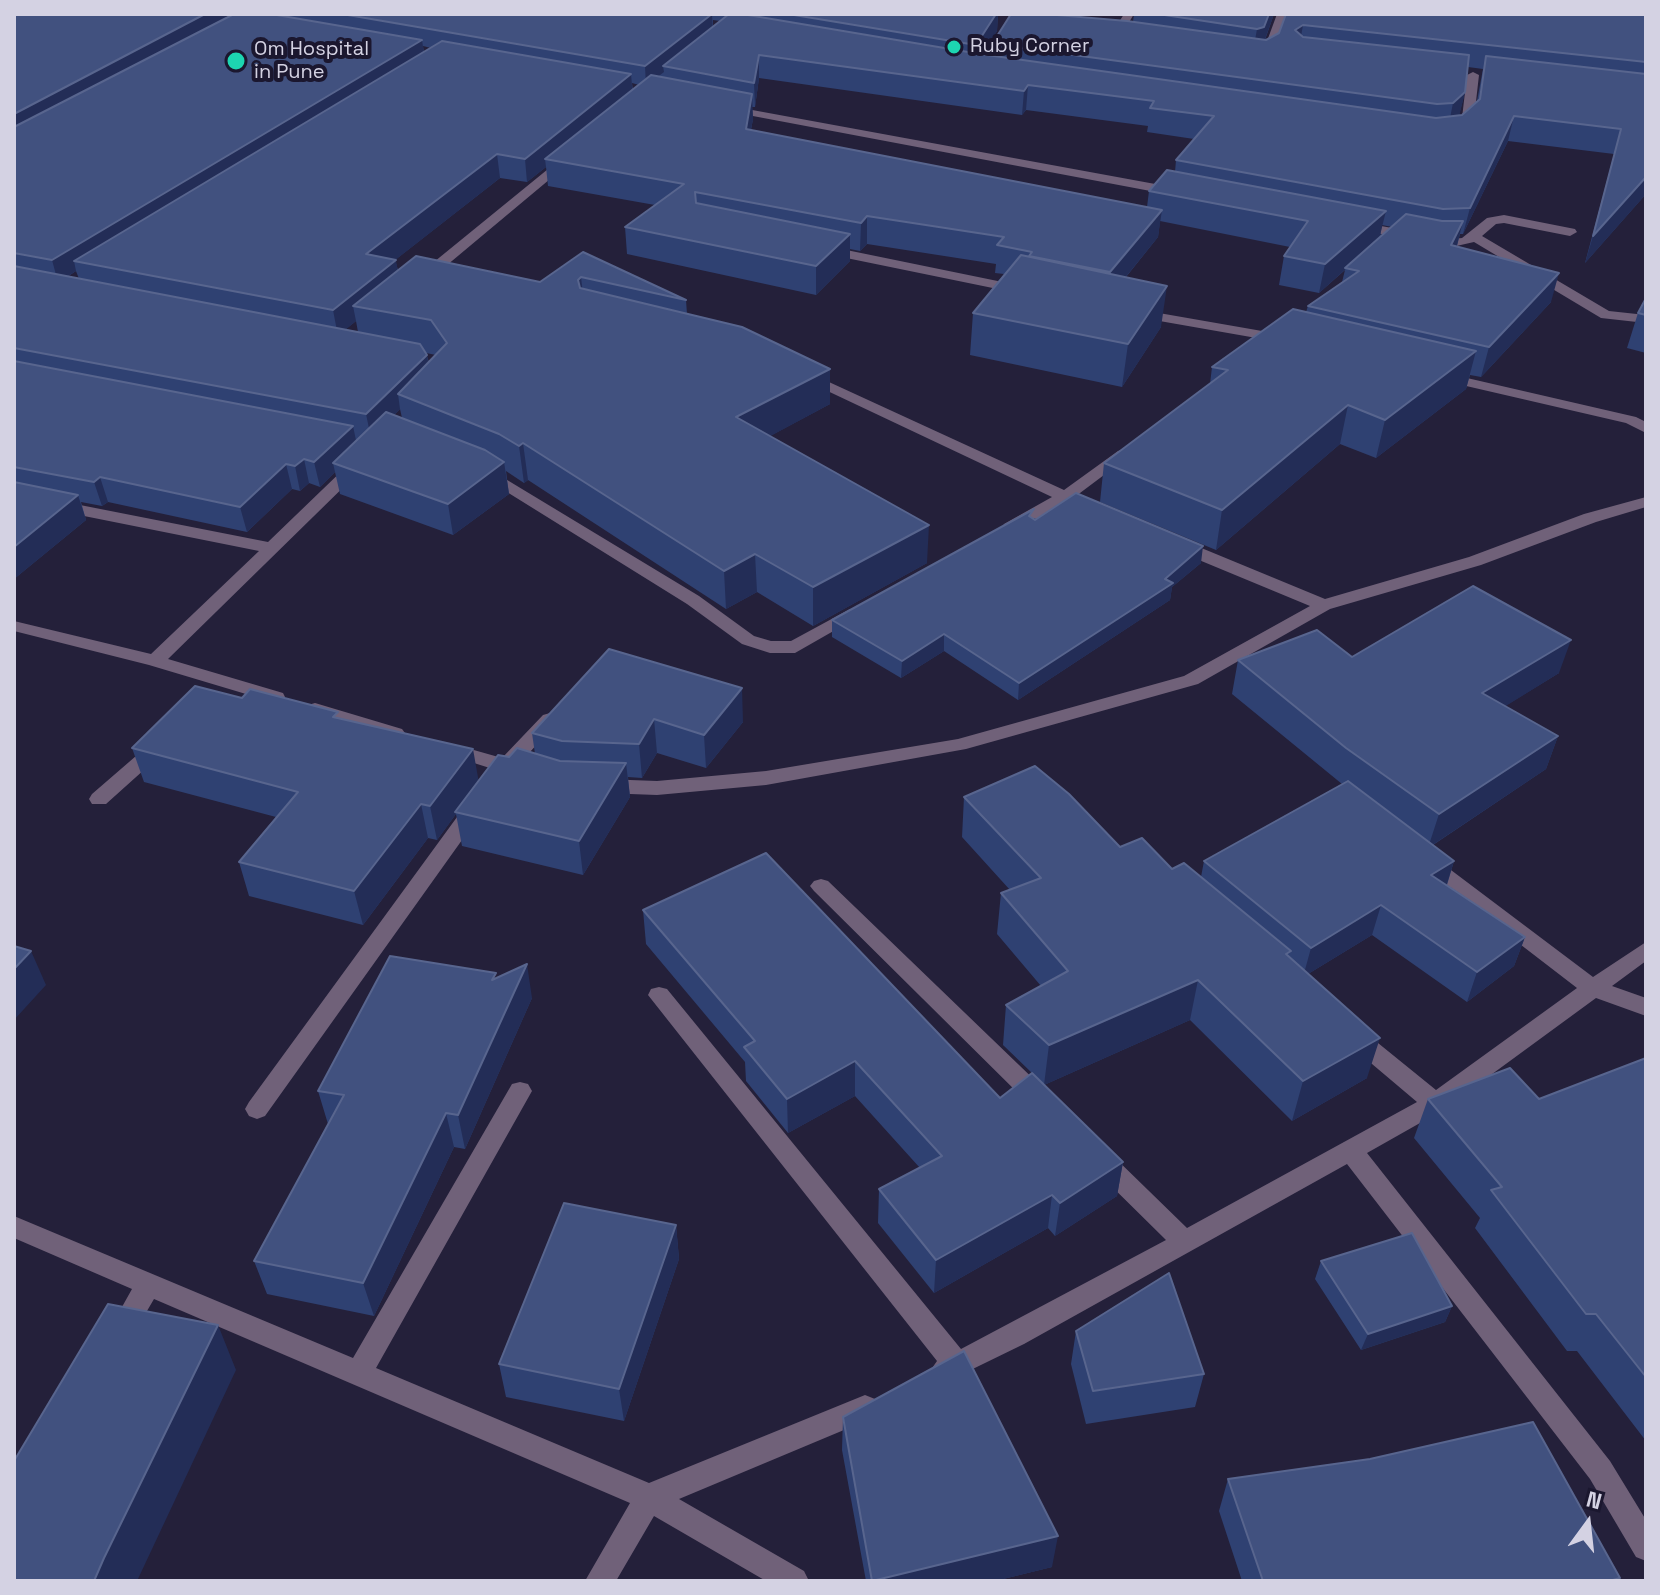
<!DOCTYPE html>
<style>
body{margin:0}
#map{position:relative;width:1660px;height:1595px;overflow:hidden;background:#24203a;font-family:"Space Grotesk",sans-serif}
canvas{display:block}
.frame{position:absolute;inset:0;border:16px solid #d4d2e3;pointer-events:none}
.north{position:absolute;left:1548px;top:1483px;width:80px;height:80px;-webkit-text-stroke:6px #1b172f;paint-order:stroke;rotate:15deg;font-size:22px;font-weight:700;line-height:32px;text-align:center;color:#d4d2e3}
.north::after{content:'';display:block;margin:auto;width:28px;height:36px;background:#d4d2e3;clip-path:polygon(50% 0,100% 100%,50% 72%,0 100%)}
</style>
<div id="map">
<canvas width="1660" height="1595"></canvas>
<div class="frame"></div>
<div class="north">N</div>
</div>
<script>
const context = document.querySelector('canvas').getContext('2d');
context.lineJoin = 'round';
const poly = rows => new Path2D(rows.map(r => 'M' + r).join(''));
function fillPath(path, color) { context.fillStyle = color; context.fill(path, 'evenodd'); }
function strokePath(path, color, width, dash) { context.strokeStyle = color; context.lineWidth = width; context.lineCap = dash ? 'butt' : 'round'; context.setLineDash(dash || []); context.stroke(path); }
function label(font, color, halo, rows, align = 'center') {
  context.font = font + ' "Space Grotesk",sans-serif'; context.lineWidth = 8; context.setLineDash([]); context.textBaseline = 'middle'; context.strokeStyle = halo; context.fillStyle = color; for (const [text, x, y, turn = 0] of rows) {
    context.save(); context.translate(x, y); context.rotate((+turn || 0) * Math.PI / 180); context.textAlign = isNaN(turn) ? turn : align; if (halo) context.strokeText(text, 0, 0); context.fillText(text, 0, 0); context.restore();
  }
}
const minor = poly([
 [1011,14,1021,14,983,74,975,74,973,72,1011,14],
 [1124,14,1134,14,1122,34,1131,40,1126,43,1111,35,1124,14],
 [1277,14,1287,14,1273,54,1264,60,1256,60,1256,56,1263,52,1277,14],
 [1473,72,1479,75,1474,119,1462,130,1454,130,1452,128,1462,118,1467,75,1473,72],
 [725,105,1177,188,1183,192,1177,196,721,110,721,106,725,105],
 [564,156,574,159,428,281,418,281,418,275,564,156],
 [1504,215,1575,229,1577,232,1570,236,1504,223,1496,224,1482,236,1609,311,1646,315,1646,323,1601,318,1474,242,1452,247,1354,229,1348,225,1354,221,1452,239,1462,238,1487,218,1504,215],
 [822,245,1022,286,1029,290,1022,294,817,252,815,249,822,245],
 [1136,309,1285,335,1292,339,1285,343,1131,316,1131,310,1136,309],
 [805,371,1064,490,1118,451,1124,449,1132,454,1076,496,1081,501,1079,504,1065,504,1016,532,1004,532,1002,528,1004,524,1052,497,800,378,798,375,805,371],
 [1441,372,1636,417,1646,422,1646,433,1626,423,1436,379,1434,376,1441,372],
 [356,461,362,463,362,469,168,659,283,693,285,697,283,701,276,703,149,665,14,631,14,621,151,654,259,551,14,502,14,492,268,542,350,463,356,461],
 [484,466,699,596,754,636,771,641,791,641,850,609,862,609,865,613,795,653,770,653,742,644,687,604,478,474,478,468,484,466],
 [1646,497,1646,507,1596,522,1481,565,1330,609,1198,684,966,749,766,785,657,795,603,793,593,786,603,779,657,781,766,771,958,739,1184,676,1310,606,1170,548,1168,544,1170,540,1182,540,1325,599,1469,557,1584,514,1646,497],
 [315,703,402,729,405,733,395,739,308,713,306,709,308,705,315,703],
 [550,713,560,719,519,764,528,770,525,775,496,774,493,769,442,753,439,749,449,743,502,758,543,715,550,713],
 [158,741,165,743,168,747,165,751,106,804,92,804,89,799,92,794,151,743,158,741],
 [475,800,482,802,485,807,482,812,265,1116,257,1119,249,1116,245,1109,249,1102,468,802,475,800],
 [1428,856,1435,858,1593,977,1646,942,1646,961,1612,986,1646,998,1646,1016,1596,998,1443,1110,1367,1153,1610,1461,1646,1520,1646,1561,1636,1557,1590,1479,1347,1164,1024,1344,944,1383,934,1380,930,1371,937,1361,648,995,651,989,659,987,667,989,961,1349,1166,1240,1092,1167,1089,1160,1092,1153,1101,1150,1110,1153,1187,1228,1417,1102,1346,1042,1343,1036,1346,1030,1354,1027,1362,1030,1436,1090,1577,988,1421,868,1418,863,1421,858,1428,856],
 [821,879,828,881,1046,1091,1050,1098,1046,1105,1038,1107,1030,1105,814,891,810,886,814,881,821,879],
 [520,1082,528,1084,532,1091,376,1368,649,1483,865,1395,875,1399,879,1408,875,1417,679,1499,804,1571,809,1581,766,1581,654,1516,616,1581,585,1581,630,1503,154,1299,130,1340,121,1344,112,1340,108,1332,132,1289,14,1238,14,1216,353,1358,512,1084,520,1082]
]);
const wall = poly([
 [14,14,226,14,226,18,234,14,998,14,997,31,981,54,992,56,992,44,1133,22,1134,14,1274,14,1265,40,1266,40,1279,33,1286,14,1646,14,1646,194,1585,263,1614,154,1508,141,1463,234,1460,234,1457,246,1551,302,1481,377,1470,375,1466,389,1376,458,1340,444,1216,550,1100,502,1104,463,1210,384,1212,367,1306,312,1308,306,1342,282,1345,270,1319,293,1279,285,1284,256,1290,247,1160,221,1158,237,1126,277,1161,327,1122,387,970,355,973,313,1004,274,995,273,996,264,867,244,860,251,850,249,850,261,816,295,627,254,625,227,655,205,548,186,546,167,527,182,500,178,395,260,398,270,540,282,583,252,686,300,687,314,830,404,770,436,927,563,813,626,757,592,726,609,528,480,524,483,506,471,509,494,453,535,340,494,335,472,320,487,309,483,300,491,292,489,247,532,108,502,102,506,81,502,86,520,14,579],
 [713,20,720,21,713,27],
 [423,46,431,48,424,52],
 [1468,67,1483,69,1477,101,1462,115,1459,115,1465,92],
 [759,78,1022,115,1026,110,1148,126,1147,132,1194,139,1176,160,1175,172,1149,191,1147,207,751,130,753,119,752,107,755,107],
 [632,83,639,85,633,90],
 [1382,225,1392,227,1380,238],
 [76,271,79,279,67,277],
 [356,321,358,332,346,329],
 [426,353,436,355,429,362],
 [400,409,402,418,394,415],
 [1646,298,1646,353,1627,348,1638,313],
 [1033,518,1201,563,1172,587,1170,600,1018,700,944,651,901,678,832,637,832,620],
 [609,649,743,722,706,768,657,753,642,778,628,777,630,797,583,875,462,846,456,814,437,840,428,838,363,925,249,896,239,862,276,817,144,782,132,748,242,698,340,719,479,781,509,757,535,754,532,733],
 [1352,657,1559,673,1505,706,1558,736,1546,769,1433,845,1454,861,1447,885,1525,937,1514,966,1467,1002,1372,935,1308,974,1367,1078,1292,1121,1190,1020,1044,1085,1123,1162,1117,1196,1055,1236,1048,1228,934,1293,878,1223,879,1189,920,1168,855,1096,788,1133,746,1081,745,1062,646,944,643,910,1000,1098,1032,1073,1003,1045,1006,1005,1041,986,997,934,1001,893,1010,890,962,837,964,797,1120,847,1172,869,1201,877,1204,861,1342,784,1232,694,1238,660],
 [497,978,532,998,465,1149,454,1147,374,1316,267,1294,254,1261,328,1124,318,1091],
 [1646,1058,1646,1441,1577,1351,1567,1351,1475,1228,1480,1218,1414,1138,1428,1099,1539,1099],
 [676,1225,679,1259,624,1421,506,1397,499,1364],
 [1321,1261,1452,1306,1445,1322,1361,1350,1315,1279],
 [1076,1331,1204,1374,1195,1407,1086,1424,1071,1364],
 [843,1417,1052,1567,995,1581,866,1581,842,1450],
 [1228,1479,1620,1578,1619,1581,1242,1581,1219,1511]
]);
const shadedWall = poly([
 [205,14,226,14,228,23,14,138,14,114],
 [712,14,713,33,663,66,664,72,646,86,645,66],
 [986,14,998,14,997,31,975,65,976,45],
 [1269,14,1274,14,1261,50,1253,52,1257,29],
 [1303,25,1299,48,1295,30],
 [422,40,425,60,74,261,76,271,58,282,52,260],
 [759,55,759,78,755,107,754,83],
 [631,74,633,97,545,159,546,167,527,182,525,159],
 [1028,85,1026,110,1022,115,1024,91],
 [1465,92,1459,117,1448,128,1453,103],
 [752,94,753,119,746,155,746,129],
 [1514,116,1508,141,1463,234,1470,208],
 [497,154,500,178,371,279,366,254],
 [1646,177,1646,194,1585,263,1593,236],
 [1162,210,1158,237,1107,300,1110,272],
 [1386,211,1379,239,1319,293,1325,264],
 [867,216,867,244,860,251,861,223],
 [1463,221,1456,249,1451,245],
 [850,234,850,261,816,295,816,266],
 [396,260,400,286,353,306,356,321,338,336,333,310],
 [1559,273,1551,302,1481,377,1489,347],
 [581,277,585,311,578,280],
 [1167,286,1161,327,1122,387,1128,344],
 [1476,351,1466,389,1376,458,1385,420],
 [427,355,431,379,398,394,400,409,371,438,366,414],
 [830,369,830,404,737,454,736,417],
 [1348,405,1340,444,1216,550,1222,510],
 [353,426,358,450,333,463,335,472,320,487,314,462],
 [523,443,528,480,524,483,519,446],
 [304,459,309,483,300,491,295,466],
 [504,462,509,494,453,535,448,504],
 [286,464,292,489,247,532,240,507],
 [100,477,108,502,102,506,94,482],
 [78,495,86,520,14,579,14,547],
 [929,525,927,563,813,626,813,587],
 [1203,546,1201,563,1172,587,1170,600,1018,700,1019,683,1165,579],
 [755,554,757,592,726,609,724,571],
 [944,634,944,651,901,678,902,661],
 [1571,640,1559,673,1472,727,1482,693],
 [742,688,743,722,706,768,704,735],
 [654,719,657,753,642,778,639,744],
 [1558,736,1546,769,1428,848,1439,814],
 [473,749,479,783,455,812,456,814,437,840,430,806],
 [626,763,630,797,583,875,579,841],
 [421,804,428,838,363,925,354,891],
 [1454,861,1445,890,1431,875],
 [1381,905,1372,935,1303,977,1311,948],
 [1525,937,1514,966,1467,1002,1477,972],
 [31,951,46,985,14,1020,14,969],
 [527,964,532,998,465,1149,458,1115],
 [1198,980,1190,1020,1044,1085,1049,1045],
 [1380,1038,1367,1078,1292,1121,1303,1081],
 [855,1061,855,1096,788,1133,787,1099],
 [446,1113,454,1147,374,1316,363,1283],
 [1123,1162,1117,1196,1055,1236,1060,1203],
 [1052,1195,1048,1228,934,1293,936,1260],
 [676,1225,679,1259,624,1421,619,1389],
 [1452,1306,1445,1322,1361,1350,1368,1334],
 [218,1325,236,1370,137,1581,94,1581,104,1558],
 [1058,1536,1052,1567,995,1581,872,1581]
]);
const building = poly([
 [14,14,205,14,14,114,14,14],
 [234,14,271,14,422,40,52,260,14,253,14,127,234,14],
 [342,14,712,14,645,66,342,14],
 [729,14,742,14,980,54,1436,118,1462,115,1480,99,1486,56,1646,74,1646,177,1593,236,1621,129,1514,116,1470,208,1443,209,1176,160,1214,116,1150,108,1154,101,1028,85,1024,91,759,55,754,83,663,66,729,14],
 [788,14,996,14,976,45,788,14],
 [1011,14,1045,14,1127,21,1266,40,1279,33,1286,14,1646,14,1646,62,1303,25,1295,30,1303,37,1469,55,1465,92,1453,103,1437,104,992,44,1011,14],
 [1158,14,1269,14,1264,27,1257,29,1158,14],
 [442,41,631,74,525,159,497,154,366,254,396,260,333,310,74,261,442,41],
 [651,75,752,94,746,129,1162,210,1110,272,1029,256,1032,252,997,245,1004,237,867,216,861,223,695,192,696,203,850,234,816,266,625,227,684,184,545,159,651,75],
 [1167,170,1386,211,1325,264,1284,256,1308,221,1149,191,1167,170],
 [1406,214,1442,221,1463,221,1451,245,1559,273,1489,347,1308,306,1359,271,1345,268,1406,214],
 [583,252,686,300,581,277,578,280,580,288,742,327,830,369,736,417,929,525,813,587,755,554,724,571,523,443,519,446,499,434,398,394,447,343,431,320,353,306,416,256,540,282,583,252],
 [1021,255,1167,286,1128,344,973,313,1021,255],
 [14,266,420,344,427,355,366,414,14,348,14,266],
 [1646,298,1646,315,1638,313,1646,298],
 [1293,309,1476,351,1385,420,1348,405,1222,510,1104,463,1228,370,1212,367,1293,309],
 [14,361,353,426,314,462,304,459,295,466,286,464,240,507,100,477,94,482,14,467,14,361],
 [386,412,485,450,504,462,448,504,333,463,386,412],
 [14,482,78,495,14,547,14,482],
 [1076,493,1203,546,1165,579,1173,583,1019,683,944,634,902,661,832,620,1034,509,1029,516,1035,520,1076,493],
 [1473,586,1571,640,1482,693,1558,736,1439,814,1346,748,1238,660,1317,630,1352,657,1473,586],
 [609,649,742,688,704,735,654,719,639,744,562,741,532,733,609,649],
 [195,686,242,698,250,689,338,712,333,717,473,749,430,806,421,804,354,891,239,862,298,792,132,748,195,686],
 [517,748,560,761,626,763,579,841,455,812,498,755,509,757,517,748],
 [1035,766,1069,794,1120,847,1142,838,1172,869,1184,863,1291,951,1286,954,1380,1038,1303,1081,1198,980,1049,1045,1006,1005,1068,971,1001,893,1041,878,964,797,1035,766],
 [1348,781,1454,861,1431,875,1525,937,1477,972,1381,905,1311,948,1204,861,1348,781],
 [766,853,1000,1098,1032,1073,1123,1162,1060,1203,1052,1195,936,1260,879,1189,942,1156,855,1061,787,1099,744,1047,755,1041,643,910,766,853],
 [14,946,31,951,14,969,14,946],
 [390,956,496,973,492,980,527,964,458,1115,446,1113,363,1283,254,1261,344,1095,318,1091,390,956],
 [1646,1058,1646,1377,1596,1314,1586,1314,1491,1190,1502,1187,1428,1099,1510,1068,1539,1099,1646,1058],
 [564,1203,676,1225,619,1389,499,1364,564,1203],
 [1412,1233,1452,1306,1368,1334,1321,1261,1412,1233],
 [1169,1273,1204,1374,1093,1391,1076,1331,1169,1273],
 [108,1304,218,1325,104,1558,94,1581,14,1581,14,1461,108,1304],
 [964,1351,1058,1536,872,1581,843,1417,964,1351],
 [1533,1422,1620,1578,1609,1581,1263,1581,1228,1479,1370,1459,1533,1422]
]);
const markers = [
 [954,47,8,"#1dd5b1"],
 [236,61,10,"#1dd5b1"]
];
const farPoinames = [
 ["Ruby Corner",970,47],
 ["Om Hospital",254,50],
 ["in Pune",254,73]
];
fillPath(minor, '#706179');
fillPath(wall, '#2f4172');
fillPath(shadedWall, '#232d57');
fillPath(building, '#41517f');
strokePath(building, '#58658e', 2);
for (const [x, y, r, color] of markers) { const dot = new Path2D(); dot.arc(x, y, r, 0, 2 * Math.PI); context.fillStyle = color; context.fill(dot); strokePath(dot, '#1b172f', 3); }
label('20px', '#d4d2e3', '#1b172f', farPoinames, 'left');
</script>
